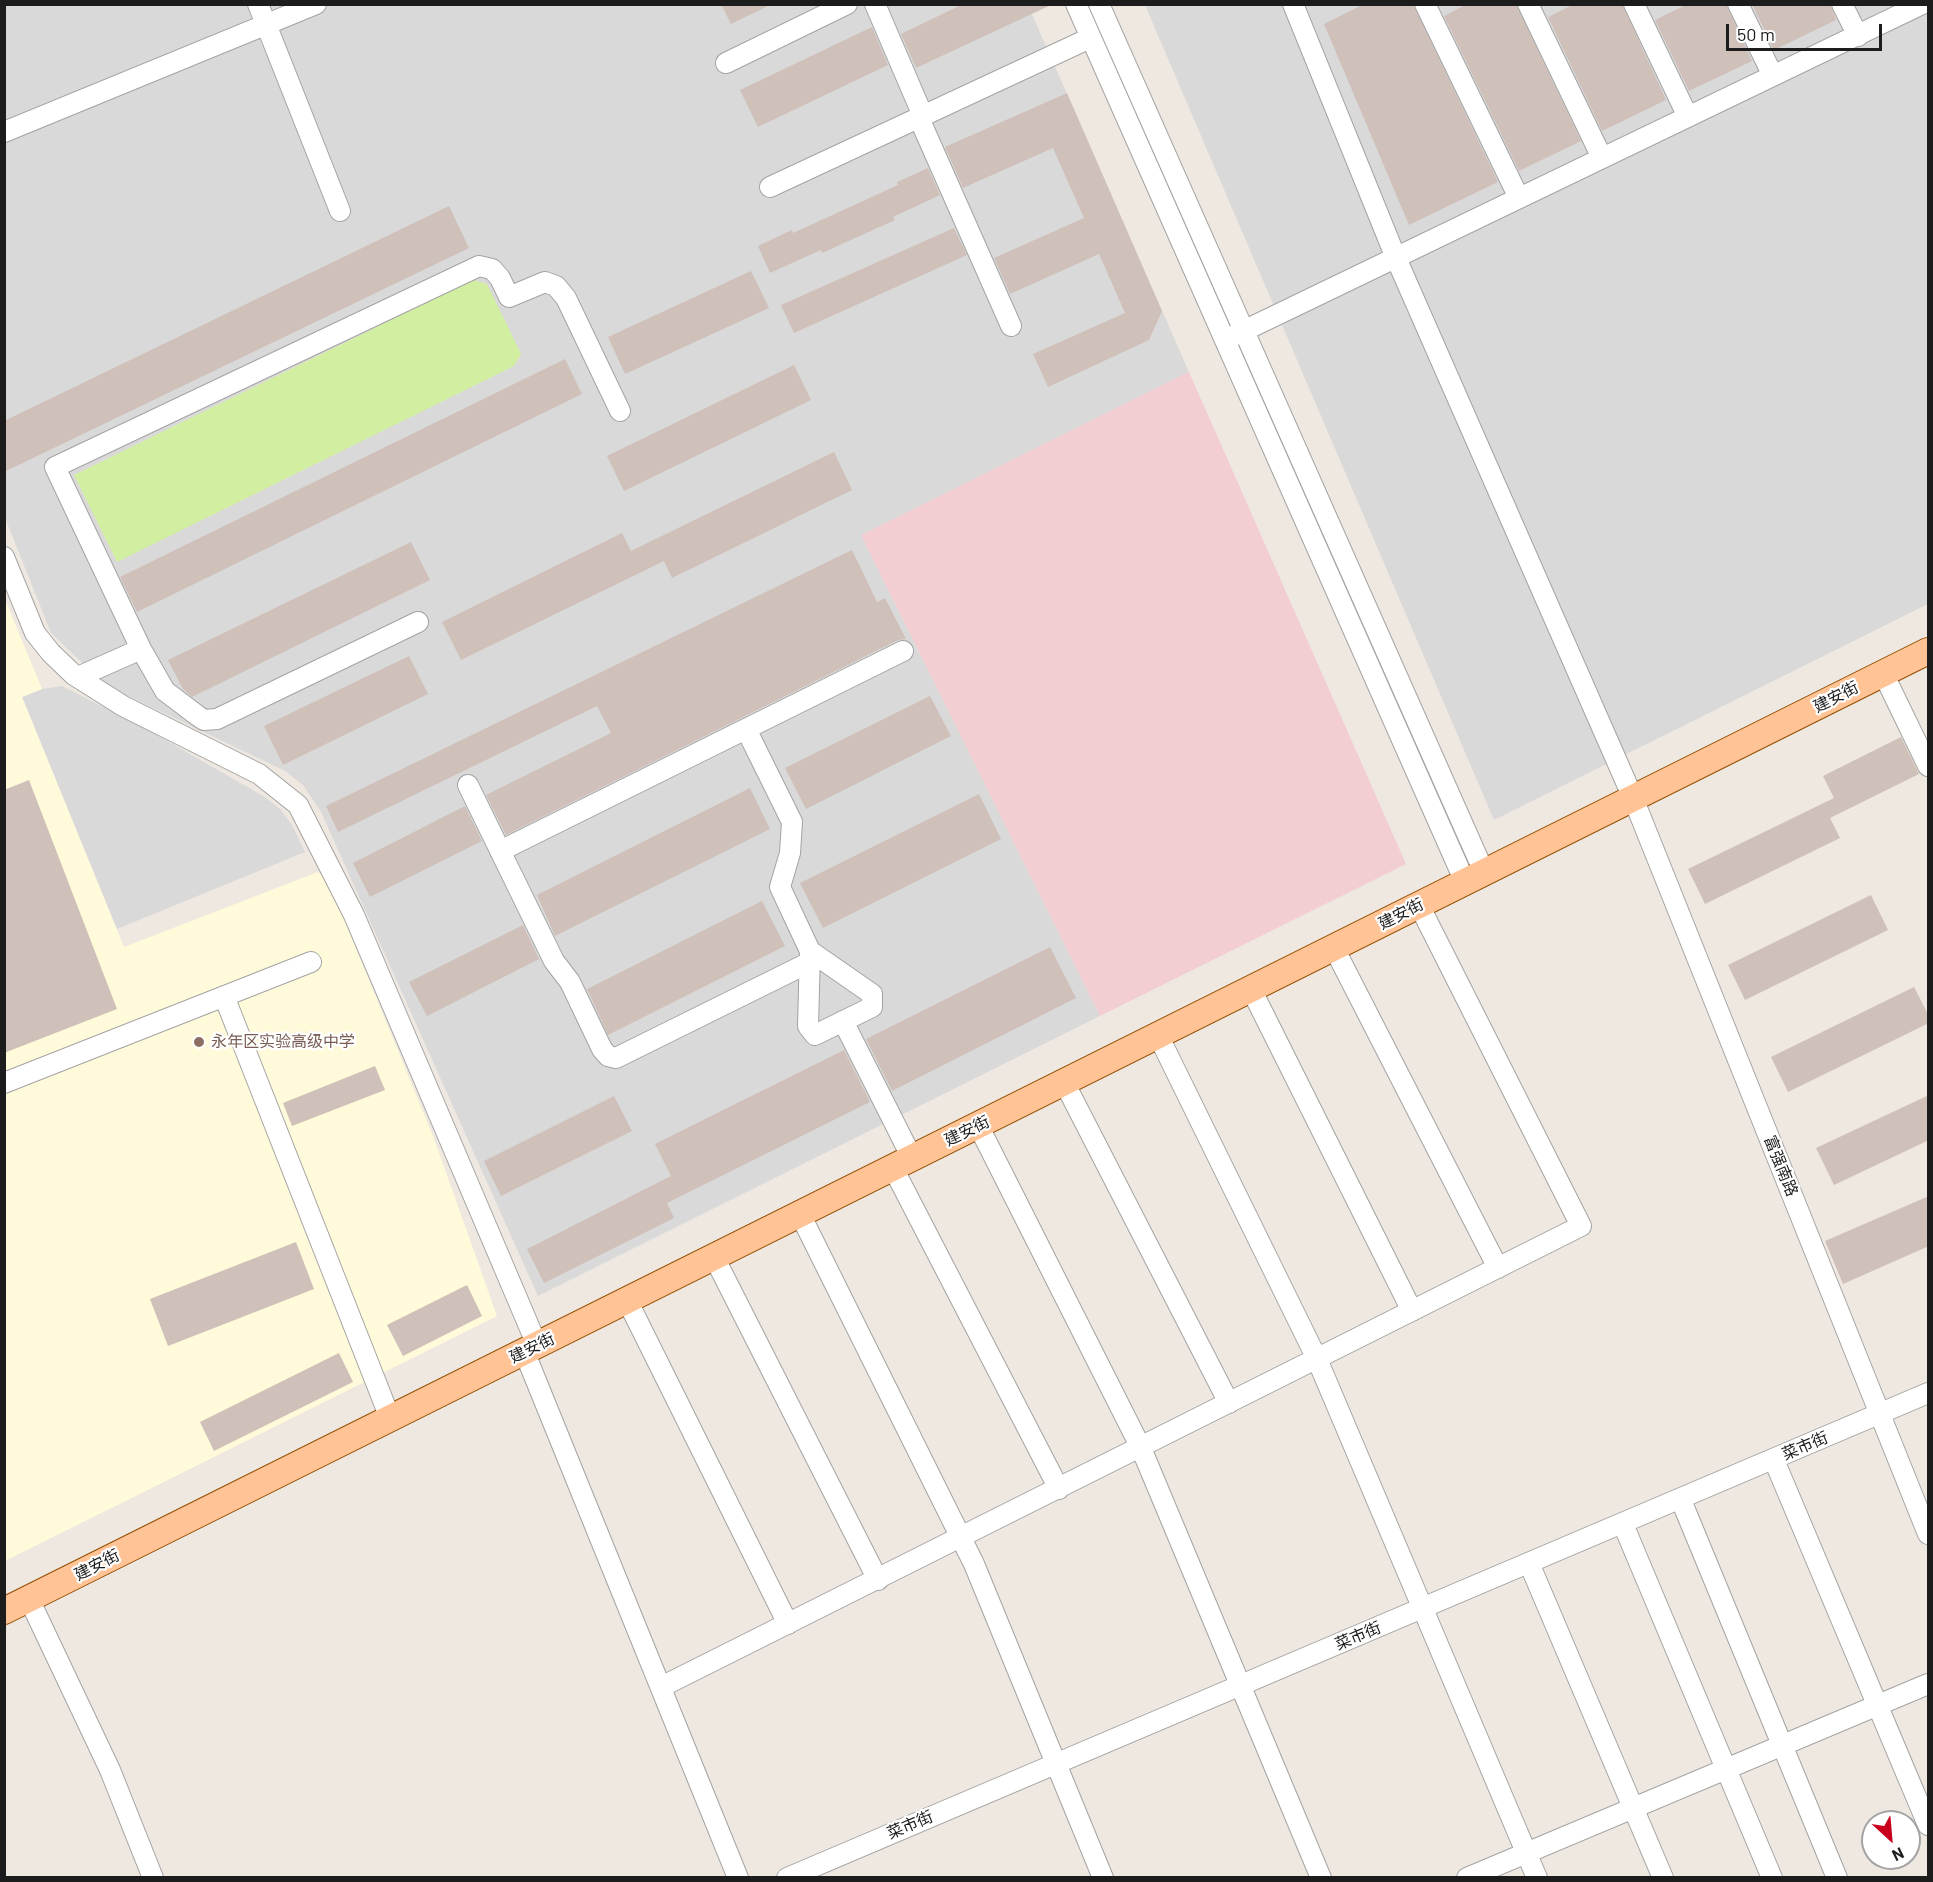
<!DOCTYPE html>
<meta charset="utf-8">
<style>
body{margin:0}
#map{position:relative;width:1933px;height:1882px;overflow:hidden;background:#efe8e1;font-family:Barlow,sans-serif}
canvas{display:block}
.frame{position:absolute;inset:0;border:6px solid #1c1c1c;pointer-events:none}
.north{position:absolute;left:1861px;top:1810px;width:60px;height:60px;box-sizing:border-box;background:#fff;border:2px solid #a4a4a4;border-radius:50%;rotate:154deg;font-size:16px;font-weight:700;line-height:24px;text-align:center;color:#1c1c1c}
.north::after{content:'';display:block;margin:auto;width:21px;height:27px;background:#c8001c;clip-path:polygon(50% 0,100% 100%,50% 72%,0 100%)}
.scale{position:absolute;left:1726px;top:24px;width:156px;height:27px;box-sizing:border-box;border:3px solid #1c1c1c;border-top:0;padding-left:8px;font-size:18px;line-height:21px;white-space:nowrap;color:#1c1c1c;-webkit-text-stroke:4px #fff;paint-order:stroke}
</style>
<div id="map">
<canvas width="1933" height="1882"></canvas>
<div class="frame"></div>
<div class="north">N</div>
<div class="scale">50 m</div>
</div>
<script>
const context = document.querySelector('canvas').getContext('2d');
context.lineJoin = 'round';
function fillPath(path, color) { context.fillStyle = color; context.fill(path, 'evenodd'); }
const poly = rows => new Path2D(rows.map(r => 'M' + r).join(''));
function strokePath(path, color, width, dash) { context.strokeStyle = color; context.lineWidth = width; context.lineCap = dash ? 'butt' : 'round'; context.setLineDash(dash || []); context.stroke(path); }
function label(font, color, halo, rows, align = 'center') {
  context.font = font + ' Barlow,"Noto Sans SC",sans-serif'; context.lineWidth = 4.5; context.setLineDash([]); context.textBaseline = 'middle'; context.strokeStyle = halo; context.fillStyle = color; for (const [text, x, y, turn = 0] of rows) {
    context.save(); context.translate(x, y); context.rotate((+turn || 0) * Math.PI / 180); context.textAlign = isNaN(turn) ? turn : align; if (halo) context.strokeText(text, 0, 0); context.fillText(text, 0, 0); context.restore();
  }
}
const residential = poly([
 [4,5,1028,5,1189,372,861,535,1100,1016,538,1296,321,812,303,785,285,771,105,685,51,633,5,518],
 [1145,5,1928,5,1928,604,1494,820],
 [62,686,141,726,265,797,281,810,292,825,305,852,117,929,22,697,42,689]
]);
const commercial = poly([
 [1189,372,1406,864,1100,1016,861,535]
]);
const education = poly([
 [4,597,42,689,22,697,124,947,318,872,330,885,433,1136,497,1316,5,1561]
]);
const grass = poly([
 [473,280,487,284,521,354,514,366,117,562,74,475]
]);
const building = poly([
 [721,4,772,4,731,24],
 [963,4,1053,4,916,68,901,34],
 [1364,4,1413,4,1498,182,1409,225,1324,24],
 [1467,4,1516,4,1581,141,1519,171,1444,16],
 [1574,4,1622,4,1666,100,1602,131,1548,17],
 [1688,4,1726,4,1752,61,1689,91,1655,20],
 [1752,4,1830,4,1836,20,1774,50],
 [872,27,888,65,758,127,740,90],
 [1067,93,1162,311,1149,340,1048,387,1033,354,1125,313,1099,254,1010,294,994,258,1084,218,1053,148,963,188,945,147],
 [928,168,940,195,893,217,895,220,822,253,821,250,770,273,758,246,792,230,793,233,898,185,897,182],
 [449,206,469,248,4,472,4,421],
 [954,228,967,255,794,333,781,305],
 [751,271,769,308,625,374,608,337],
 [565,359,582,394,137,612,120,577],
 [794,365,811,400,624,491,607,456],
 [834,452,852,490,672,578,664,561,461,660,442,622,622,533,631,551],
 [411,542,430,580,192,697,183,689,168,660],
 [852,550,877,602,885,598,906,639,898,640,506,835,486,795,611,733,597,706,338,832,326,806],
 [409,656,428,694,283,765,264,726],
 [930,696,951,736,806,809,785,768],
 [1901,737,1919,774,1830,818,1840,838,1705,904,1688,869,1834,798,1823,776],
 [29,780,117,1009,4,1053,4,790],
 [750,788,770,829,555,936,537,895],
 [979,794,1001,839,823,928,800,883],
 [465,806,482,841,370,897,353,863],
 [1871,895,1888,930,1745,1000,1728,965],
 [762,901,785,946,608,1035,587,989],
 [523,925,539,959,427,1016,409,982],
 [1050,947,1076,998,892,1091,866,1039],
 [1914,987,1929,1016,1929,1023,1788,1092,1771,1057],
 [844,1050,870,1102,667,1203,674,1218,544,1283,527,1249,671,1176,655,1144],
 [375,1066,385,1090,292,1126,283,1103],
 [1929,1095,1929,1140,1834,1185,1816,1148],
 [614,1096,632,1131,501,1196,484,1161],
 [1929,1196,1929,1246,1843,1284,1825,1241],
 [296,1242,314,1289,168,1346,150,1299],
 [467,1285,482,1316,403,1356,387,1325],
 [339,1353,353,1382,214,1451,200,1422]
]);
const minor = poly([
 [258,4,340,211],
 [875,4,923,116],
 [1076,4,1465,882],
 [1099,4,1484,872],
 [1293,4,1396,258,1633,798,1928,1534],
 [1425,4,1519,198],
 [1528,4,1602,158],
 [1634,4,1688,117],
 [1738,4,1773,76],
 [1842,4,1858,36],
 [726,63,847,4],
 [919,118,1011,326],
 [4,132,316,4],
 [770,187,1090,38],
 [1233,336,1922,4],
 [4,557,35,633,51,653,74,675,123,706,259,774,298,805,354,915,537,1345],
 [141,649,165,691,198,716,204,720,217,719,418,622],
 [1883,673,1928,766],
 [78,677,141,649,55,467,479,266,492,269,500,278,509,297,545,282,556,286,566,298,620,411],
 [746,729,792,822,790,853,780,887,810,951,808,1026,815,1035,872,1007,872,994,810,951],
 [468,785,554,961,570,982,602,1049,608,1056,616,1058,810,962],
 [500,851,903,651],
 [1334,948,1498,1268],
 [1251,989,1412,1311],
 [224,996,390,1418],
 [843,1021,912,1158],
 [1158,1035,1317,1359,1537,1878],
 [1064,1082,1229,1403],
 [4,1083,311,962],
 [978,1125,1141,1448,1321,1878],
 [893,1168,1059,1489],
 [800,1214,974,1564,1103,1878],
 [714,1257,878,1580],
 [627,1300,788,1624],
 [524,1351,738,1878],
 [1774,1460,1928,1825],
 [1681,1500,1837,1878],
 [1623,1524,1772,1878],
 [1529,1563,1663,1878],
 [29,1599,110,1770,153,1878],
 [661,1687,1581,1226,1419,905],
 [787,1878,1928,1393],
 [1467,1878,1928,1684]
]);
const major = poly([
 [4,1611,1928,651]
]);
const markers = [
 [199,1042,6,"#8d6e63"]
];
const streetNames = [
 ["建安街",1836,697,-27],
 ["建安街",1401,914,-27],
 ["建安街",967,1131,-26],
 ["富强南路",1781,1166,68],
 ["建安街",532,1348,-26],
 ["菜市街",1805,1446,-23],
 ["建安街",97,1565,-27],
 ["菜市街",1358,1636,-23],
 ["菜市街",910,1825,-23]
];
const educationNames = [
 ["永年区实验高级中学",211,1042]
];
fillPath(residential, '#dad9d9');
fillPath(commercial, '#f2cdd1');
fillPath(education, '#fffad9');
fillPath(grass, '#d2efa1');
fillPath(building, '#cfc0b9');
strokePath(minor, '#a3a3a3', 22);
strokePath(major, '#944f00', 28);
strokePath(minor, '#fff', 20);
strokePath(major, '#ffc395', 26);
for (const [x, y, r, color] of markers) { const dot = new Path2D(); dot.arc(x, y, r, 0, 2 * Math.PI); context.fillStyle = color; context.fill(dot); strokePath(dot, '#fff', 2); }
label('16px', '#1c1c1c', '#fff', streetNames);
label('16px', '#785e54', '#fff', educationNames, 'left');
</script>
